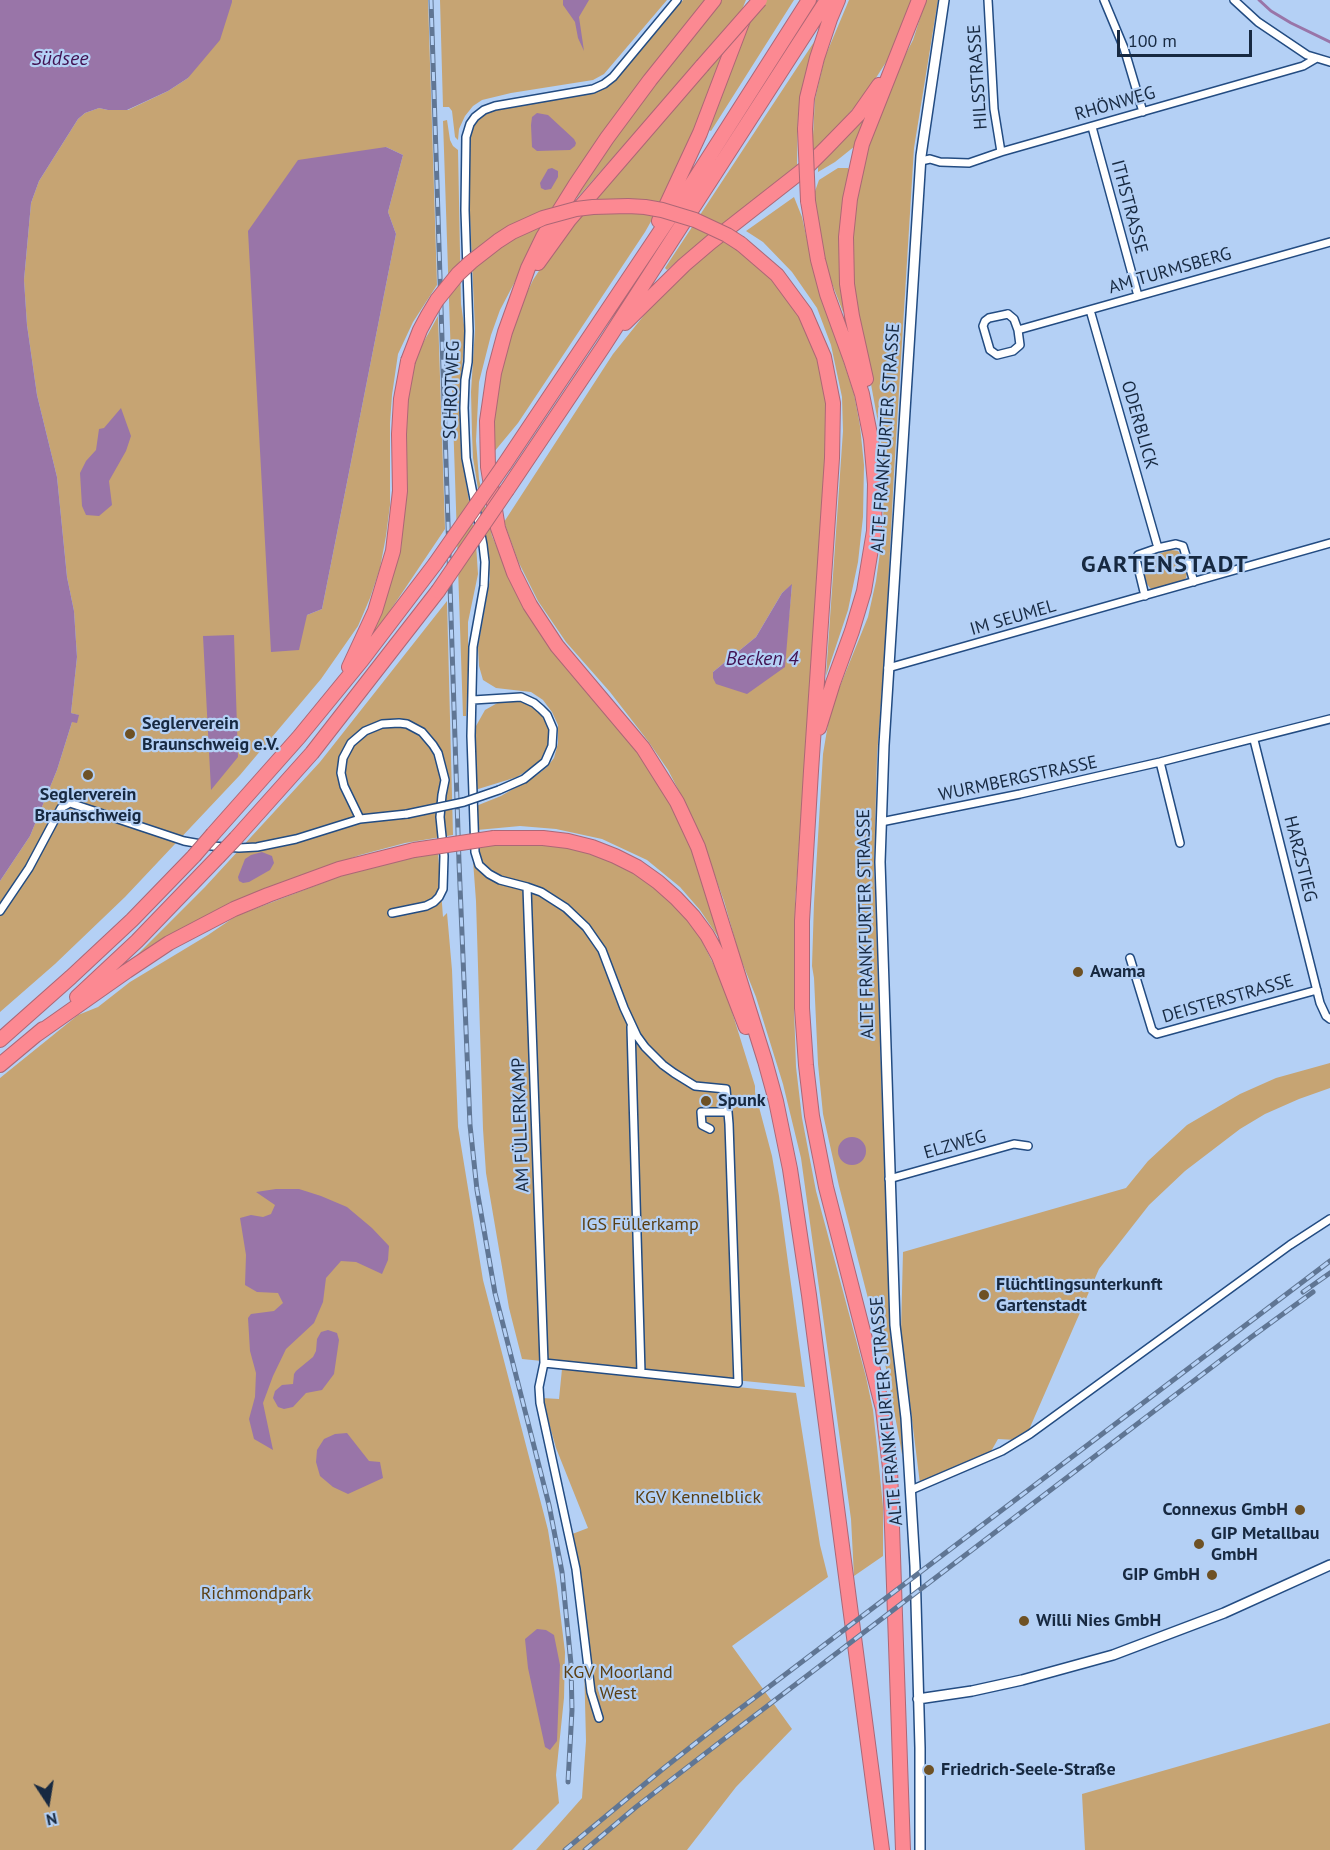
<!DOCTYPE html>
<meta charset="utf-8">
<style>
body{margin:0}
#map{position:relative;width:1330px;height:1850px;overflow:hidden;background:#b4d0f5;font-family:"PT Sans",sans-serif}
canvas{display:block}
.north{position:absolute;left:18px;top:1772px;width:60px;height:60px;-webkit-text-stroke:4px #b4d0f5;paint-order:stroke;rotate:168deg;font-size:16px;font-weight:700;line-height:24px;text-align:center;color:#172941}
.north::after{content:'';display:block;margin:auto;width:21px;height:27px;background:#172941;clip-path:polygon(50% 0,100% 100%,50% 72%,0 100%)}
.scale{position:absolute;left:1117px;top:30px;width:135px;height:27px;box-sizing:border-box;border:3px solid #172941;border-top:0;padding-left:8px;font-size:18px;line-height:21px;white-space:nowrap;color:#172941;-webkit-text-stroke:4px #b4d0f5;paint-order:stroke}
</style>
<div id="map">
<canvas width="1330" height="1850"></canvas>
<div class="north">N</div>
<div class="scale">100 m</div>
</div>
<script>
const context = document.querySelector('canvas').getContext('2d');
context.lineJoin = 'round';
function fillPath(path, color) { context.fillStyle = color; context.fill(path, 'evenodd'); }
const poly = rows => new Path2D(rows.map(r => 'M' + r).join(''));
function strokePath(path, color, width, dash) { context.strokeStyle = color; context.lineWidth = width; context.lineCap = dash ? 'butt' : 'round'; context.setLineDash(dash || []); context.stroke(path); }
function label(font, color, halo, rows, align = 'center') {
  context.font = font + ' "PT Sans",sans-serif'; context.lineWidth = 4.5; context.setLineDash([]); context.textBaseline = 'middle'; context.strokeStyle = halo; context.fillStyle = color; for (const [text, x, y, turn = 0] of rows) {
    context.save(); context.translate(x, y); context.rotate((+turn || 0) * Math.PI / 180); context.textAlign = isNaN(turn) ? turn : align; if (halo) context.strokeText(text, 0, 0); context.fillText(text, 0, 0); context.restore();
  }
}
const green = poly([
 [232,0,428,0,437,285,413,322,398,354,392,395,390,423,390,505,386,536,380,568,370,598,358,626,321,679,240,775,125,897,55,964,0,1012,0,881,30,836,57,770,72,722,78,715,71,713,77,657,74,611,67,577,57,477,37,395,27,325,24,280,31,203,39,181,78,119,85,113,99,108,108,110,128,110,168,91,188,78],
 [386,147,403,155,388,212,396,234,322,609,307,615],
 [440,0,667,0,604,74,593,80,511,93,482,100,473,106,465,116,459,129,458,140,455,137,452,111,449,107,443,107],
 [683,0,709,0,539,236,500,310,491,335,479,382,476,441,479,479,492,536,517,594,536,626,637,749,677,815,693,854,721,941,700,910,680,887,647,860,602,839,556,829,520,826,477,830,476,806,501,796,537,775,547,767,554,758,558,743,558,725,552,712,543,700,531,692,496,688,483,680,479,666,478,647,490,579,487,544,473,458,472,434,471,392,475,329,467,150,471,126,481,116,495,110,593,93,607,87,614,82],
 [720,0,746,0,724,54,712,92,663,200,645,232,518,423,494,452,493,419,505,347,520,307,533,280,550,254,598,194,709,69,705,54,577,198,573,198,611,141],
 [755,0,794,0,711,131,707,129],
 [849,0,913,0,892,53,863,98,812,154,815,99,825,57],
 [926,0,938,0,914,148,894,472,885,648,877,756,874,866,890,1330,902,1421,904,1453,902,1454,887,1372,839,1186,823,1114,818,1064,814,978,812,966,814,903,823,754,829,718,836,696,868,617,876,581,883,531,884,470,880,433,861,330,854,281,850,239,857,186,866,147,900,65,913,40],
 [814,42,798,114,797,165,667,270,665,268],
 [865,115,855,146,835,162,818,172,818,162],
 [447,120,450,140,453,146,458,150,461,304,465,332,460,392,461,452,476,544,478,574,468,622,468,670,466,716,463,716,443,121],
 [838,168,848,168,850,171,845,311,843,312,828,273,821,239,814,194,819,180],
 [794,197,802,217,813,267,854,394,860,426,864,465,863,517,858,562,848,610,826,676,843,431,842,397,831,345,817,308,792,272,763,242,746,231],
 [722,241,759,262,793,303,817,353,825,391,828,415,795,904,794,1008,796,1067,802,1118,816,1191,866,1377,873,1410,878,1456,883,1507,883,1556,854,1576,851,1519,801,1158,783,1084,756,997,740,957,724,901,706,851,689,810,668,770,648,741,610,692,566,642,538,601,518,561,504,522,613,354,649,309,673,284],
 [792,585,784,667,713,672,756,637,782,593],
 [438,316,445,529,371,639,401,549,404,481,405,390,413,361],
 [1171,550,1178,551,1182,556,1187,573,1186,578,1182,582,1155,590,1150,588,1147,584,1142,565,1143,560,1148,557],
 [447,601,453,835,405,843,360,855,275,885,212,913,136,957,136,956,205,887,320,762],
 [501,701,523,701,536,707,546,720,550,733,548,751,540,762,517,777,475,790,476,726,485,710],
 [520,842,575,846,600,854,649,880,688,920,702,941,724,986,755,1086,755,1092,772,1156,779,1196,805,1387,522,1359,509,1308,486,1173,483,1129,476,901,472,847],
 [438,852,443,917,447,913,452,970,458,1127,483,1280,548,1530,557,1587,565,1652,564,1698,556,1775,559,1803,512,1850,0,1850,0,1078,78,1015,98,1007,130,982,208,935,236,916,346,874],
 [1330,1063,1330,1088,1299,1099,1265,1114,1240,1129,1185,1171,1149,1205,1099,1269,1028,1432,1016,1440,998,1439,990,1453,920,1484,901,1331,903,1252,1126,1188,1148,1161,1187,1125,1240,1094,1276,1078],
 [562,1369,796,1393,820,1545,828,1577,732,1646,792,1729,736,1787,687,1850,536,1850,582,1798,586,1741,584,1662,573,1570,567,1536,588,1528,556,1448,542,1398,559,1399],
 [1330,1723,1330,1850,1085,1850,1082,1794]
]);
const water = poly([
 [0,0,232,0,232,2,220,40,188,78,168,91,127,110,108,110,99,108,85,113,78,119,39,181,31,203,24,280,27,325,37,395,57,477,67,577,74,611,77,657,71,713,79,715,77,723,72,722,57,770,30,836,0,881],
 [563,0,589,0,579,17,584,51,578,38,575,22,563,5],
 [537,113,548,115,574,139,576,143,575,146,570,150,537,151,532,147,531,125,532,117],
 [386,147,403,155,388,212,396,234,322,609,307,615,299,650,271,652,248,231,298,160],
 [552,168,558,171,558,177,551,189,545,190,541,188,540,183,548,169],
 [121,408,131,436,126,451,109,481,112,505,99,516,86,515,82,506,80,473,86,461,96,450,99,429,104,428],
 [792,584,785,667,747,694,716,684,713,678,713,672,756,637,782,593],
 [234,635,238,757,211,790,203,636],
 [262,852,272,856,274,863,270,870,249,882,243,883,239,881,238,877,245,859,251,855],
 '838 1151a14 14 0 1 1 28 0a14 14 0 1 1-28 0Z',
 [276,1189,299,1189,321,1196,347,1207,372,1228,389,1246,388,1260,382,1274,356,1262,341,1261,326,1278,323,1302,314,1323,286,1349,273,1376,263,1403,273,1450,254,1439,249,1419,255,1397,256,1373,250,1351,248,1318,251,1314,274,1311,283,1303,278,1293,257,1292,245,1285,246,1255,240,1218,251,1215,263,1217,271,1214,275,1205,256,1192],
 [328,1330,337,1333,339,1340,334,1374,322,1390,306,1393,293,1407,284,1409,278,1407,273,1398,275,1391,282,1385,293,1384,294,1374,296,1371,313,1357,316,1351,317,1339,321,1332],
 [347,1433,369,1461,380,1462,383,1478,348,1494,333,1487,320,1476,316,1462,317,1450,324,1439,335,1434],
 [537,1629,546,1630,554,1635,560,1665,557,1741,550,1750,545,1747,528,1668,525,1639]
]);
const stream = poly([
 [1259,0,1271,11,1291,23,1330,42]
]);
const minor = poly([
 [988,0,994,109,1001,152],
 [1104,0,1124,48,1143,112],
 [1234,0,1258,22,1307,55,1330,62],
 [1092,127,1138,296],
 [921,161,930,159,940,162,969,163,1001,152,1303,66,1315,59],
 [1090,310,1158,548],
 [1008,314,1014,319,1018,330,1020,345,1013,351,997,355,990,350,983,326,985,321,989,318,1008,314],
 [1018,330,1330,242],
 [1145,596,1136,559,1138,555,1158,548,1176,544,1183,546,1194,582],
 [888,668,1330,543],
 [473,700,521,697,534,703,541,709,547,715,553,729,552,746,545,762,524,779,499,790],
 [1254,740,1320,1003,1326,1016,1330,1019],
 [1160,762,1180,843],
 [360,819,344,786,341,773,343,758,351,743,365,731,382,724,399,723,407,724,422,732,433,745,438,753,445,780,442,795,440,817,444,856,443,889,439,897,434,902,426,906,392,913],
 [881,822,1020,794,1160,762,1330,719],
 [527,887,544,1363,738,1383,729,1124,726,1089,695,1086,674,1073,663,1065,645,1047,637,1036,624,1008,602,950,586,927,566,908,541,892,527,887,500,880,489,874,479,865,475,852,471,736,473,647,484,586,485,562,483,545,466,458,464,408,465,380,468,362,469,331,465,210,466,137,470,124,475,117,484,110,495,106,593,89,604,84,613,77,677,0],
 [0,911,29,868,61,808,70,803,184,841,212,846,239,848,257,847,296,839,360,819,407,814],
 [1130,958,1152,1030,1157,1034,1317,990],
 [631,1027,641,1373],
 [710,1129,702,1125,701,1112,728,1112],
 [889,1179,1014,1144,1028,1146],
 [544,1363,539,1387,540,1403,576,1569,591,1692,599,1718],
 [911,1490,1002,1451,1030,1434,1290,1245,1330,1219]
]);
const tertiary = poly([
 [918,1699,972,1691,1022,1680,1113,1655,1224,1613,1330,1565],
 [920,1850,920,1748,915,1566,906,1418,895,1325,880,862,884,745,921,156,944,0]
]);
const motorway = poly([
 [714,0,650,80,607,138,576,184,543,237,528,268,505,332,494,373,487,421,488,467,498,528,514,573,530,605,557,646,643,748,677,802,698,847,705,869,765,1061,776,1101,790,1169,809,1295,882,1850],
 [805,129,807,98,817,58,830,19,838,0],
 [808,201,818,260,827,294,851,360,862,394,871,439,875,484,874,531,864,591,852,631,833,683,819,728],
 [659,221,700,133,743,20],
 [741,244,777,275,805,313,824,357,833,403,832,458,811,771,802,921,802,1008,806,1065,812,1116,826,1187,883,1409,890,1468,903,1850],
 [538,263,569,220,702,66],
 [625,323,684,265,711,242,808,166,826,148,858,115,879,85],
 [866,379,852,316,847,284,846,237,850,199,862,144,919,0],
 [504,465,686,193,809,0],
 [507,490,603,347,827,0],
 [349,667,375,611,393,551,400,491,399,434,401,399,408,361],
 [213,834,299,737,362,660,435,564],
 [236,838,312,753,438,591],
 [494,838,543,838,568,841,592,847,615,856,637,867,658,882,676,898,693,916,707,935,719,957,746,1027],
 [77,997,137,941,218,857],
 [36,1035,127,971,169,943,234,909,268,895,339,869,414,850],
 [0,1040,71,977,132,920,194,856],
 [0,1065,43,1029]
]);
const rail = poly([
 [431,0,459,862,470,1125,477,1190,495,1293,549,1505,562,1572,571,1664,572,1710,568,1782],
 [1303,1292,1330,1273],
 [565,1850,664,1768,716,1727,1330,1261],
 [585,1850,636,1807,724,1739,1250,1338,1313,1292]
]);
const minorBridge = poly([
 [407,814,464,802,499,790]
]);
const motorwayBridge = poly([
 [702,66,760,0],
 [805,129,808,201],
 [408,361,420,330,428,315,437,300,458,274,471,262,498,241,512,232,543,218,576,209,593,207,628,206,645,207,662,210,695,220,727,235,741,244],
 [435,564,504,465],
 [438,591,507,490],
 [414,850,494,838],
 [194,856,213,834],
 [218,857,236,838]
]);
const markers = [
 [130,734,6,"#6e5124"],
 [88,775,6,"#6e5124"],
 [1078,972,6,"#6e5124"],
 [706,1101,6,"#6e5124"],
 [984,1295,6,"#6e5124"],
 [1300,1510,6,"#6e5124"],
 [1199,1544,6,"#6e5124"],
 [1212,1575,6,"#6e5124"],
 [1024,1621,6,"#6e5124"],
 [929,1770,6,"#6e5124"]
];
const streetNames = [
 ["HILSSTRASSE",978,77,-94],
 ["RHÖNWEG",1115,104,-16],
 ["ITHSTRASSE",1129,207,75],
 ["AM TURMSBERG",1170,271,-16],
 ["SCHROTWEG",452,390,-88],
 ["ODERBLICK",1139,425,74],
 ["ALTE FRANKFURTER STRASSE",886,438,-86],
 ["IM SEUMEL",1013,618,-16],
 ["WURMBERGSTRASSE",1018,779,-12],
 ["HARZSTIEG",1300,859,76],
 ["ALTE FRANKFURTER STRASSE",866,924,-91],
 ["DEISTERSTRASSE",1228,999,-16],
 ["AM FÜLLERKAMP",521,1125,-92],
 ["ELZWEG",955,1145,-16],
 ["ALTE FRANKFURTER STRASSE",887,1411,-95]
];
const poiNames = [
 ["Seglerverein",142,724],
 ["Braunschweig e.V.",142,745],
 ["Seglerverein",88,795,"center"],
 ["Braunschweig",88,816,"center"],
 ["Awama",1090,972],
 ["Spunk",718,1101],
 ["Flüchtlingsunterkunft",996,1285],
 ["Gartenstadt",996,1306],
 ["Connexus GmbH",1288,1510,"right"],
 ["GIP Metallbau",1211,1534],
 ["GmbH",1211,1555],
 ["GIP GmbH",1200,1575,"right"],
 ["Willi Nies GmbH",1036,1621],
 ["Friedrich-Seele-Straße",941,1770]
];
const parkNames = [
 ["IGS Füllerkamp",640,1225],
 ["KGV Kennelblick",698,1498],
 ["Richmondpark",256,1594],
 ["KGV Moorland",618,1673],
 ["West",618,1694]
];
const waterNames = [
 ["Südsee",60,59],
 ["Becken 4",762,659]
];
const districtNames = [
 ["GARTENSTADT",1165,565]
];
fillPath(green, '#c6a473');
fillPath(water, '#9975a8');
strokePath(stream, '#9975a8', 3);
strokePath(minor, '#234c82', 10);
strokePath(tertiary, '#234c82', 12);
strokePath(motorway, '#ac6776', 16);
strokePath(minor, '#fff', 7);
strokePath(tertiary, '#fff', 9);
strokePath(motorway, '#fc8992', 14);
strokePath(rail, '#607694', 5);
strokePath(rail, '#b4d0f5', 3, [9]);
strokePath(minorBridge, '#234c82', 10, []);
strokePath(motorwayBridge, '#ac6776', 16, []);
strokePath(minorBridge, '#fff', 7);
strokePath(motorwayBridge, '#fc8992', 14);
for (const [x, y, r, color] of markers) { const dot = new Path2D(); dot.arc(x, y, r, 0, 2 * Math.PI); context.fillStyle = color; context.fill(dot); strokePath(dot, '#b4d0f5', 2); }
label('18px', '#172941', '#b4d0f5', streetNames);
label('bold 18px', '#172941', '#b4d0f5', poiNames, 'left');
label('18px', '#5a3f13', '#b4d0f5', parkNames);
label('italic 20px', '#411151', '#b4d0f5', waterNames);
context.letterSpacing = '1.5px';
label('bold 24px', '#172941', '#b4d0f5', districtNames);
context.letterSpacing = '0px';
</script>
